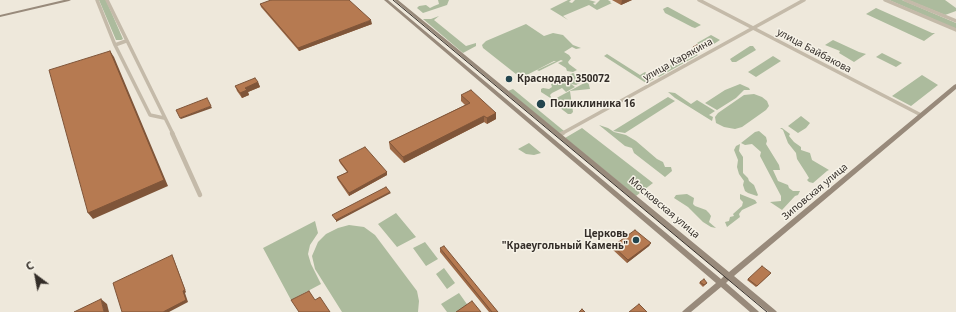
<!DOCTYPE html>
<meta charset="utf-8">
<style>
body{margin:0}
#map{position:relative;width:956px;height:312px;overflow:hidden;background:#eee8db;font-family:"Noto Sans",sans-serif}
canvas{display:block}
.north{position:absolute;left:16px;top:256px;width:40px;height:40px;-webkit-text-stroke:3px #f6f2e7;paint-order:stroke;rotate:328deg;font-size:11px;font-weight:700;line-height:16px;text-align:center;color:#332d28}
.north::after{content:'';display:block;margin:auto;width:14px;height:18px;background:#332d28;clip-path:polygon(50% 0,100% 100%,50% 72%,0 100%)}
</style>
<div id="map">
<canvas width="956" height="312"></canvas>
<div class="north">С</div>
</div>
<script>
const context = document.querySelector('canvas').getContext('2d');
context.lineJoin = 'round';
function fillPath(path, color) { context.fillStyle = color; context.fill(path, 'evenodd'); }
const poly = rows => new Path2D(rows.map(r => 'M' + r).join(''));
function strokePath(path, color, width, dash) { context.strokeStyle = color; context.lineWidth = width; context.lineCap = dash ? 'butt' : 'round'; context.setLineDash(dash || []); context.stroke(path); }
function label(font, color, halo, rows, align = 'center') {
  context.font = font + ' "Noto Sans",sans-serif'; context.lineWidth = 3; context.setLineDash([]); context.textBaseline = 'middle'; context.strokeStyle = halo; context.fillStyle = color; for (const [text, x, y, turn = 0] of rows) {
    context.save(); context.translate(x, y); context.rotate((+turn || 0) * Math.PI / 180); context.textAlign = isNaN(turn) ? turn : align; if (halo) context.strokeText(text, 0, 0); context.fillText(text, 0, 0); context.restore();
  }
}
const green = poly([
 [99,0,106,0,123,39,121,40,116,40],
 [438,0,449,0,447,5,423,13,417,8,419,6,426,5,430,8,434,6,439,4],
 [568,0,571,0,569,2,572,3,575,0,589,0,596,2,593,3,595,5,600,0,608,0,611,2,610,3,612,3,597,10,589,5,563,16,568,20,550,9],
 [889,0,902,0,956,23,956,29],
 [908,0,945,0,956,8,956,11,945,15],
 [667,7,668,7,701,25,695,28,692,27,665,13,663,9],
 [876,8,932,33,935,33,924,41,866,14],
 [439,16,434,20,466,46,476,43,476,46,463,53,423,19,431,19],
 [526,24,544,36,553,33,563,35,573,45,581,48,576,49,572,47,564,52,569,55,571,58,568,62,569,64,577,70,573,72,567,71,566,68,558,63,563,61,561,60,539,71,537,70,556,61,554,61,521,78,483,48,482,45,486,41],
 [711,35,720,40,706,49,697,43],
 [833,40,859,52,866,54,854,62,839,53,840,51,825,45],
 [750,46,753,46,756,50,736,62,732,62,730,59],
 [694,52,698,55,659,77,655,74],
 [882,53,902,63,896,67,876,57],
 [607,54,640,75,645,72,654,79,646,83,604,56],
 [773,56,781,61,756,77,748,72],
 [573,73,585,80,576,85,571,84,575,87,566,92,562,88,552,93,550,95,552,99,541,92,541,89,543,88,549,89,552,87,551,84],
 [922,75,938,85,911,106,892,96],
 [588,81,590,89,570,91,573,112,571,114,568,114,551,101],
 [740,84,749,88,750,90,744,90,736,98,717,110,705,103,725,90],
 [513,89,564,131,559,133,508,91],
 [668,92,675,93,691,104,697,100,715,111,709,115,713,117,712,121,675,98],
 [754,94,762,97,767,101,769,106,766,110,742,127,735,129,724,127,716,123,715,117,718,113,744,95],
 [668,97,675,101,625,133,613,131],
 [801,116,810,123,806,128,798,133,788,126],
 [599,125,608,128,614,132,626,135,636,141,657,159,663,162,665,167,671,167,672,171,665,177,634,153,632,148,625,146],
 [582,128,653,183,636,196,565,138],
 [780,128,782,128,790,134,789,136,794,142,801,147,801,150,810,153,812,160,829,170,827,171,813,183,809,182,807,180,809,178,806,173,797,159,796,153,788,143,783,130],
 [759,131,766,137,767,141,766,144,779,165,780,170,773,170,778,181,788,185,789,188,793,191,800,191,798,195,795,196,782,210,770,202,781,201,781,196,760,156,761,152,752,144,745,145,741,143,755,132],
 [529,143,541,153,534,155,526,154,518,149],
 [740,144,739,151,743,157,743,173,748,178,749,181,754,185,758,195,757,196,748,193,745,191,743,185,744,181,739,174,737,167,738,160,734,150,736,146],
 [687,194,694,198,693,204,695,206,706,210,709,213,711,216,709,222,716,228,711,227,703,222,688,207,674,198,676,195],
 [740,194,755,200,757,203,742,210,739,214,740,217,727,227,725,222,729,221,730,217,734,216,733,214,742,206,743,202,740,199],
 [396,213,416,237,397,247,378,224],
 [315,221,318,233,310,245,308,254,311,264,321,284,291,300,263,248],
 [349,225,364,227,375,235,417,291,419,301,418,312,342,312,315,269,312,256,318,242,326,234,338,228],
 [425,242,438,259,426,266,413,248],
 [444,268,455,283,447,289,436,274],
 [459,293,469,307,461,312,447,312,441,304]
]);
const streetFar1 = poly([
 [97,0,115,45,150,115,164,118],
 [107,0,173,134],
 [699,0,921,115],
 [885,0,956,30],
 [905,0,956,21],
 [115,45,126,41],
 [561,134,804,0]
]);
const street = poly([
 [172,133,200,195],
 [560,135,563,133]
]);
const secondary = poly([
 [64,0,71,0,69,1,0,17,0,15,64,0],
 [384,0,388,0,721,279,724,276,394,0,398,0,729,272,954,85,956,84,956,89,734,276,775,310,777,312,768,312,729,280,726,283,757,310,759,312,750,312,721,287,691,312,682,312,684,310,716,283,384,0]
]);
const tram = poly([
 [393,0,767,312]
]);
const wall = poly([
 [612,0,632,0,621,5],
 [260,4,372,24,299,51,261,7],
 [693,47,701,47,700,50,696,52,692,50],
 [258,82,260,87,248,92,249,95,242,98,237,91,235,86],
 [461,95,496,113,496,119,487,124,484,122,404,163,390,149,389,142,465,105,461,101],
 [339,160,387,172,387,175,349,196,338,180,337,177,347,172,340,163],
 [651,243,649,246,627,263,612,249,613,246],
 [440,248,498,312,489,312,440,252],
 [771,273,756,287,747,280,748,279],
 [700,282,707,283,703,287,699,283]
]);
const shadedWall = poly([
 [622,0,632,0,621,5],
 [371,20,372,24,299,51,298,48],
 [701,47,700,50,696,52,697,49],
 [110,51,114,57,168,186,93,219,88,213],
 [258,82,260,87,248,92,249,95,242,98,240,93,245,88],
 [211,106,212,108,181,119,180,118],
 [496,113,496,119,487,124,487,118],
 [484,116,484,122,404,163,403,157],
 [387,172,387,175,349,196,349,193],
 [390,192,391,193,336,222,336,220],
 [651,243,649,246,627,263,628,260],
 [172,255,173,257,186,292,185,293,188,302,169,312,163,312,183,291],
 [101,299,107,304,109,312,104,312]
]);
const building = poly([
 [271,0,349,0,371,20,298,48,260,4,271,0],
 [697,45,701,47,697,49,693,47,697,45],
 [110,51,164,180,88,213,49,70,110,51],
 [255,78,258,82,245,88,247,90,240,93,235,86,255,78],
 [471,90,496,113,487,118,484,116,403,157,389,142,470,103,461,95,471,90],
 [207,98,211,106,180,118,176,110,207,98],
 [365,147,387,172,349,193,337,177,348,172,339,160,365,147],
 [386,187,390,192,336,220,332,215,386,187],
 [635,230,651,243,628,260,613,246,635,230],
 [444,246,498,312,492,312,440,248,444,246],
 [172,255,185,290,183,291,186,300,163,312,122,312,113,283,172,255],
 [762,266,771,273,757,286,748,279,762,266],
 [704,279,707,283,704,285,700,282,704,279],
 [309,291,315,300,320,297,330,312,299,312,291,300,309,291],
 [101,299,104,312,74,312,101,299],
 [472,301,481,312,456,312,472,301],
 [639,304,647,312,629,312,639,304],
 [582,309,585,312,579,312,582,309]
]);
const markers = [
 [509,79,4,"#23454e"],
 [541,104,5,"#23454e"],
 [636,240,4,"#23454e"]
];
const streetNames = [
 ["улица Байбакова",814,51,28],
 ["улица Карякина",678,60,-29],
 ["Зиповская улица",815,192,-40],
 ["Московская улица",664,208,40]
];
const poiNames = [
 ["Краснодар 350072",517,79],
 ["Поликлиника 16",550,104],
 ["Церковь",628,234,"right"],
 ["\"Краеугольный Камень\"",628,246,"right"]
];
fillPath(green, '#acbb9d');
strokePath(streetFar1, '#c4baa9', 3.5);
strokePath(street, '#c4baa9', 4.5);
fillPath(secondary, '#988a7b');
strokePath(tram, '#332d28', 1);
fillPath(wall, '#9d6946');
fillPath(shadedWall, '#7f5539');
fillPath(building, '#b67a51');
strokePath(building, '#7f5539', 1);
for (const [x, y, r, color] of markers) { const dot = new Path2D(); dot.arc(x, y, r, 0, 2 * Math.PI); context.fillStyle = color; context.fill(dot); strokePath(dot, '#f6f2e7', 1.5); }
label('10px', '#332d28', '#f6f2e7', streetNames);
label('bold 10px', '#332d28', '#f6f2e7', poiNames, 'left');
</script>
